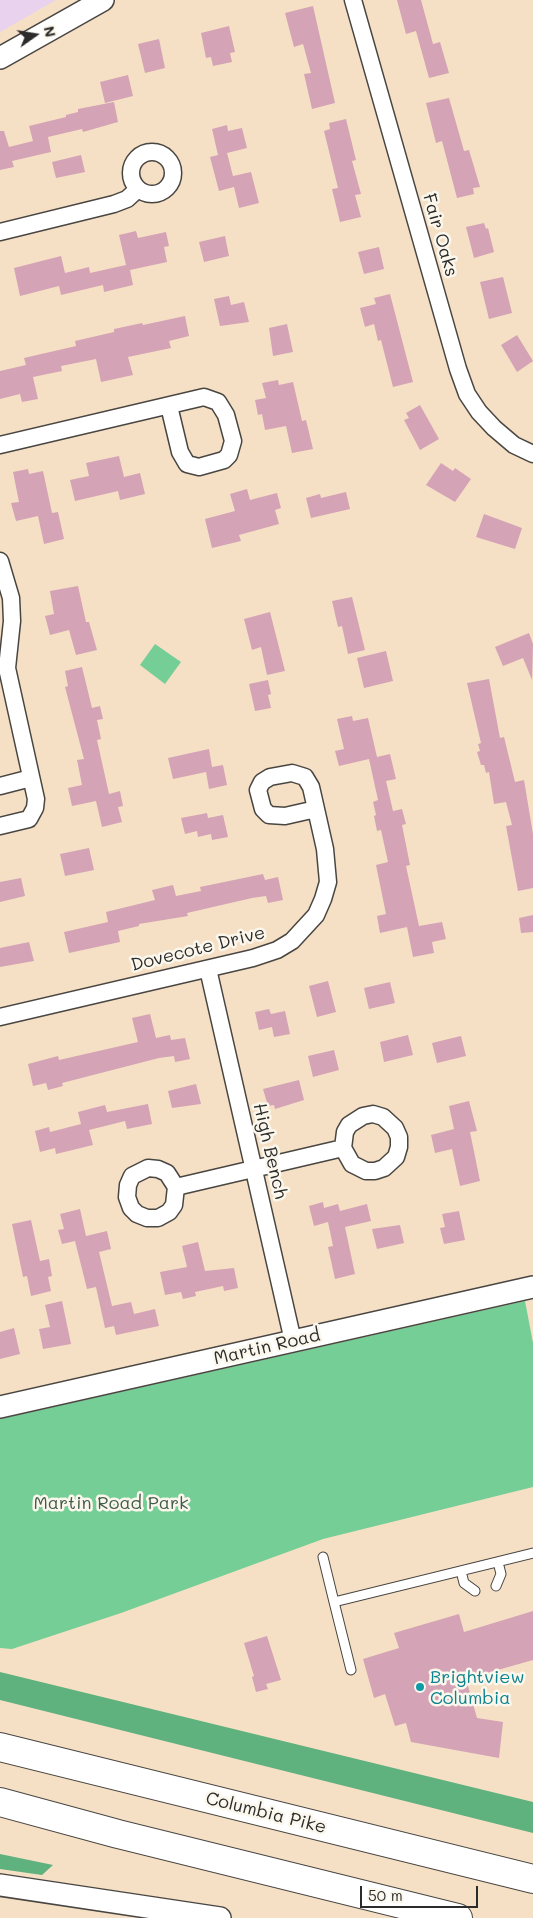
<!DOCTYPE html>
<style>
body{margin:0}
#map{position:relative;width:533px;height:1918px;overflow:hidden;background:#f5e0c5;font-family:Mali,sans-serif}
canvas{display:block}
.north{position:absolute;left:10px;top:10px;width:50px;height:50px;-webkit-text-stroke:4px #fbf7ec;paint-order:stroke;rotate:77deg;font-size:14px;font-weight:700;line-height:20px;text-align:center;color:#2b2b2b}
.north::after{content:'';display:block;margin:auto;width:18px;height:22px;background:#2b2b2b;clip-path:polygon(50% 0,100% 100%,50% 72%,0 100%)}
.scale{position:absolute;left:360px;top:1886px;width:118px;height:22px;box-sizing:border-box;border:2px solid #2b2b2b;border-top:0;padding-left:6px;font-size:15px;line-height:18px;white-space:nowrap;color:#2b2b2b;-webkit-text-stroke:4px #fbf7ec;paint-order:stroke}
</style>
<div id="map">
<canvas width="533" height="1918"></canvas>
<div class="north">N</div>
<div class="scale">50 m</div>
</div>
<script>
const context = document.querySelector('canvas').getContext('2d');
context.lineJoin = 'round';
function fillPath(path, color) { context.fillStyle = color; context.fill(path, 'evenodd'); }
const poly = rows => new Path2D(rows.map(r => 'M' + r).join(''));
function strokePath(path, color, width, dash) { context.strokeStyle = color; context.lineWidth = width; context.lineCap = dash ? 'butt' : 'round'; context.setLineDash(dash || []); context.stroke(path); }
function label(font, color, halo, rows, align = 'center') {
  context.font = font + ' Mali,sans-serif'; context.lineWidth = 5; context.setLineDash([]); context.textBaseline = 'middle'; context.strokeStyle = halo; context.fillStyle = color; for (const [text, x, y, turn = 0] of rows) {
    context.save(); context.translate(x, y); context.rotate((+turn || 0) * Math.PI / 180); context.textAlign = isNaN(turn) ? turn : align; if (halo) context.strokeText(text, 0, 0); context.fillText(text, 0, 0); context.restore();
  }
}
const built = poly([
 [0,0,56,0,0,32]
]);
const green = poly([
 [155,644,181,662,165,684,140,665],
 [525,1301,533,1343,533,1487,323,1539,121,1613,12,1649,0,1648,0,1419]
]);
const forest = poly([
 [0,1672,533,1802,533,1833,0,1700],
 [0,1854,53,1865,42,1875,0,1869]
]);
const building = poly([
 [397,0,421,0,433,44,440,42,449,73,429,78,416,31,406,34],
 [313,6,335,103,312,109,304,74,311,73,303,44,294,47,285,13],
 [229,26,235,52,230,53,232,62,213,66,211,57,206,58,201,33],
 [159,39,165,68,145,73,138,44],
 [128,75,133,96,105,103,100,82],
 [449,98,464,151,469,150,480,187,473,188,474,194,457,198,442,141,436,143,426,103],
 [114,102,118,122,83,132,82,129,48,137,51,152,12,161,14,167,0,170,0,131,4,131,9,147,33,141,29,126,66,117,66,115,78,112,78,109],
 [346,119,356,160,352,161,361,194,355,195,361,217,340,222,332,189,338,188,324,131,330,129,329,123],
 [227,125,228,131,242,128,247,148,227,153,233,176,251,172,259,203,239,208,234,187,219,191,210,157,218,155,212,129],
 [81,155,85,172,56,178,52,162],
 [484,223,486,229,488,228,494,252,474,258,466,227],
 [136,231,138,238,166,232,169,246,164,247,167,262,130,270,133,285,104,292,103,285,61,295,59,286,20,296,14,268,61,256,65,273,89,267,90,273,126,265,119,235],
 [225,236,229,256,204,262,199,242],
 [379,247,384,269,364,274,358,252],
 [503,277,512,313,489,319,480,282],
 [390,294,413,382,393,387,381,340,378,341,374,324,365,327,360,308,376,304,374,298],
 [229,296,231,305,244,302,249,322,220,326,214,299],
 [185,316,189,336,169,341,171,348,128,357,133,375,101,382,96,359,61,366,62,371,33,377,38,399,22,402,20,394,0,399,0,371,26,365,24,358,76,346,75,341,114,332,114,329,142,323,143,325],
 [287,324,293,352,273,356,269,328],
 [517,335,533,361,517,372,501,345],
 [278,380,279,385,293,382,302,421,306,420,313,449,292,453,286,426,265,430,262,414,258,415,255,400,266,398,262,383],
 [420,405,439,439,420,450,404,420,409,418,406,413],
 [119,456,124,477,140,473,145,494,120,500,118,491,75,501,70,480,89,476,86,463],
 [441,463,453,471,455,468,471,479,455,502,426,485],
 [28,469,29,474,43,471,52,513,58,512,64,539,44,544,38,516,16,521,11,503,19,502,13,472],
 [247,489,250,500,277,493,281,508,275,510,279,524,239,535,241,541,212,548,205,519,235,511,230,494],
 [346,492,350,509,311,518,306,498,320,494,321,498],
 [484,514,522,528,515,549,476,537],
 [78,586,86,622,89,622,97,650,76,655,69,630,50,635,45,616,54,614,50,591],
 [352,597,365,650,348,654,342,626,338,627,332,601],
 [270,612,285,671,267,675,261,647,252,650,244,619],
 [529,633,533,644,532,680,523,658,503,666,495,647],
 [386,651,393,681,364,688,357,658],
 [82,667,92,708,100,706,103,719,97,720,101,739,97,740,109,794,120,791,123,806,118,807,122,822,102,827,96,801,72,806,68,788,82,785,77,760,84,759,65,687,68,686,65,671],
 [489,679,500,738,504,737,515,782,524,780,533,834,533,888,518,891,506,826,512,825,506,802,494,804,489,772,486,773,484,765,481,765,477,752,480,751,478,744,481,743,467,683],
 [268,680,271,694,268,695,271,708,255,711,249,684],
 [352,716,353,721,368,718,377,757,390,754,396,779,386,781,393,811,402,809,406,824,402,825,410,865,406,866,419,926,442,922,446,939,432,942,434,953,413,957,407,927,380,933,377,916,386,914,376,865,388,862,381,830,377,831,374,816,376,815,373,802,378,800,369,759,339,766,335,751,344,749,337,719],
 [209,749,212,767,223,765,227,785,209,789,206,772,173,779,168,758],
 [207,813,208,818,223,815,228,837,212,840,211,834,198,837,197,831,185,834,181,818],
 [89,848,94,870,65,876,60,854],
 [263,874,265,880,278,877,283,900,268,903,266,896,252,898,187,913,188,916,139,924,139,926,118,931,120,942,69,953,64,932,108,922,106,912,155,900,152,890,173,885,176,896,201,891,200,887],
 [21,878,25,896,0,902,0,882],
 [533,915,533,932,521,933,519,918],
 [29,942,34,961,0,967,0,948],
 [328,981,336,1012,317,1017,309,986],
 [390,982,395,1003,369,1009,364,988],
 [269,1009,271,1014,285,1011,290,1034,274,1037,272,1027,259,1030,255,1012],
 [150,1014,156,1038,170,1035,171,1040,185,1038,190,1059,175,1062,174,1056,159,1058,62,1083,63,1086,48,1090,46,1083,33,1086,28,1064,58,1056,59,1060,138,1042,132,1018],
 [408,1035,413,1055,384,1062,380,1042],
 [461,1036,466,1056,437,1063,432,1043],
 [334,1050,339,1070,313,1077,308,1056],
 [299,1080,304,1100,275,1109,274,1105,268,1106,263,1089],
 [196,1084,201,1104,172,1108,168,1091],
 [469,1101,477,1131,470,1132,480,1181,460,1186,452,1149,435,1153,431,1135,454,1129,449,1106],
 [148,1104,152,1124,127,1129,125,1121,89,1130,93,1145,56,1154,55,1148,40,1152,35,1131,49,1127,50,1132,81,1124,78,1112,105,1105,107,1112],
 [323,1202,324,1208,338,1204,340,1211,367,1204,371,1221,345,1227,355,1274,335,1279,328,1247,333,1246,328,1222,314,1226,309,1206],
 [80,1209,86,1236,107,1231,111,1249,99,1252,112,1306,131,1302,134,1314,155,1309,159,1326,116,1335,114,1326,105,1328,96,1287,87,1289,75,1241,62,1244,58,1230,64,1229,60,1214],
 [459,1211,465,1240,444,1244,440,1228,445,1227,442,1214],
 [31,1220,40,1261,49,1259,52,1276,48,1277,51,1291,31,1296,27,1276,23,1277,12,1224],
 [400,1225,404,1243,377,1249,372,1229],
 [198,1242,205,1271,234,1268,238,1288,224,1291,223,1286,195,1292,196,1296,183,1299,181,1292,165,1295,160,1272,187,1267,182,1246],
 [62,1301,71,1344,43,1349,39,1329,50,1327,45,1305],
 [14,1328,20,1354,0,1359,0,1332],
 [533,1611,533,1660,466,1679,477,1718,503,1722,499,1758,411,1742,406,1723,395,1726,385,1694,374,1698,363,1659,399,1648,394,1633,459,1614,464,1632],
 [267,1636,281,1680,266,1684,268,1689,256,1692,252,1677,254,1676,244,1643]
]);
const service = poly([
 [323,1557,334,1602,533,1553],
 [461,1571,464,1583,475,1591],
 [496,1586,501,1574,498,1562],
 [334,1602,351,1670]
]);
const minor = poly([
 [353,0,458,369,467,394,479,412,494,428,514,445,533,454],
 '131 173a21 21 0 1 1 42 0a21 21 0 1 1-42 0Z',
 [0,232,114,204,127,199,138,189],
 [0,445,204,397,218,402,226,415,233,441,229,455,224,460,199,467,187,464,180,452,169,406],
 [0,561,11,598,12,621,7,668,36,799,35,808,29,819,0,826],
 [0,786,31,778],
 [208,969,293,1341],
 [0,1017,253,958,277,950,292,941,316,915,323,899,328,882,325,849,316,809,311,787,305,777,292,773,270,777,262,782,258,790,263,809,269,815,285,816,316,809],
 [176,1187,174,1205,169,1212,158,1218,147,1218,137,1214,131,1208,127,1197,128,1185,132,1176,148,1168,158,1169,167,1173,176,1187,343,1148,352,1164,366,1171,375,1171,384,1168,396,1157,399,1147,399,1137,395,1128,383,1117,373,1114,363,1116,349,1125,345,1132,343,1148]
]);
const tertiary = poly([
 [0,58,103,0],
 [0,1407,533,1287],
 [0,1885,220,1918]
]);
const motorway = poly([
 [0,1747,533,1879],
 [0,1802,118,1834,458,1918]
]);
const markers = [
 [420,1687,5,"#0f9aa8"]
];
const streetNames = [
 ["Fair Oaks",440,235,74],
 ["Dovecote Drive",198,949,-14],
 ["High Bench",270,1151,77],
 ["Martin Road",267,1347,-13],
 ["Columbia Pike",266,1813,14]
];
const parkNames = [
 ["Martin Road Park",111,1503]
];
const cultureNames = [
 ["Brightview",430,1677],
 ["Columbia",430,1698]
];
fillPath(built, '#e8d2ee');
fillPath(green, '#74ce95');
fillPath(forest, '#5fb17e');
fillPath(building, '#d4a3b6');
strokePath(service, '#494642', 11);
strokePath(minor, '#494642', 19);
strokePath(tertiary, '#494642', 24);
strokePath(motorway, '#494642', 30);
strokePath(service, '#fff', 9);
strokePath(minor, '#fff', 16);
strokePath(tertiary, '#fff', 21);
strokePath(motorway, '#fff', 28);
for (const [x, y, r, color] of markers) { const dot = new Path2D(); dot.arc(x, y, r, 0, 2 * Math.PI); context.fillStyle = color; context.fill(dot); strokePath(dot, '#fbf7ec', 2); }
label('18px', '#2b2b2b', '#fbf7ec', streetNames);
label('18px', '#415c4b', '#fbf7ec', parkNames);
label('18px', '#0d838f', '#fbf7ec', cultureNames, 'left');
</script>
